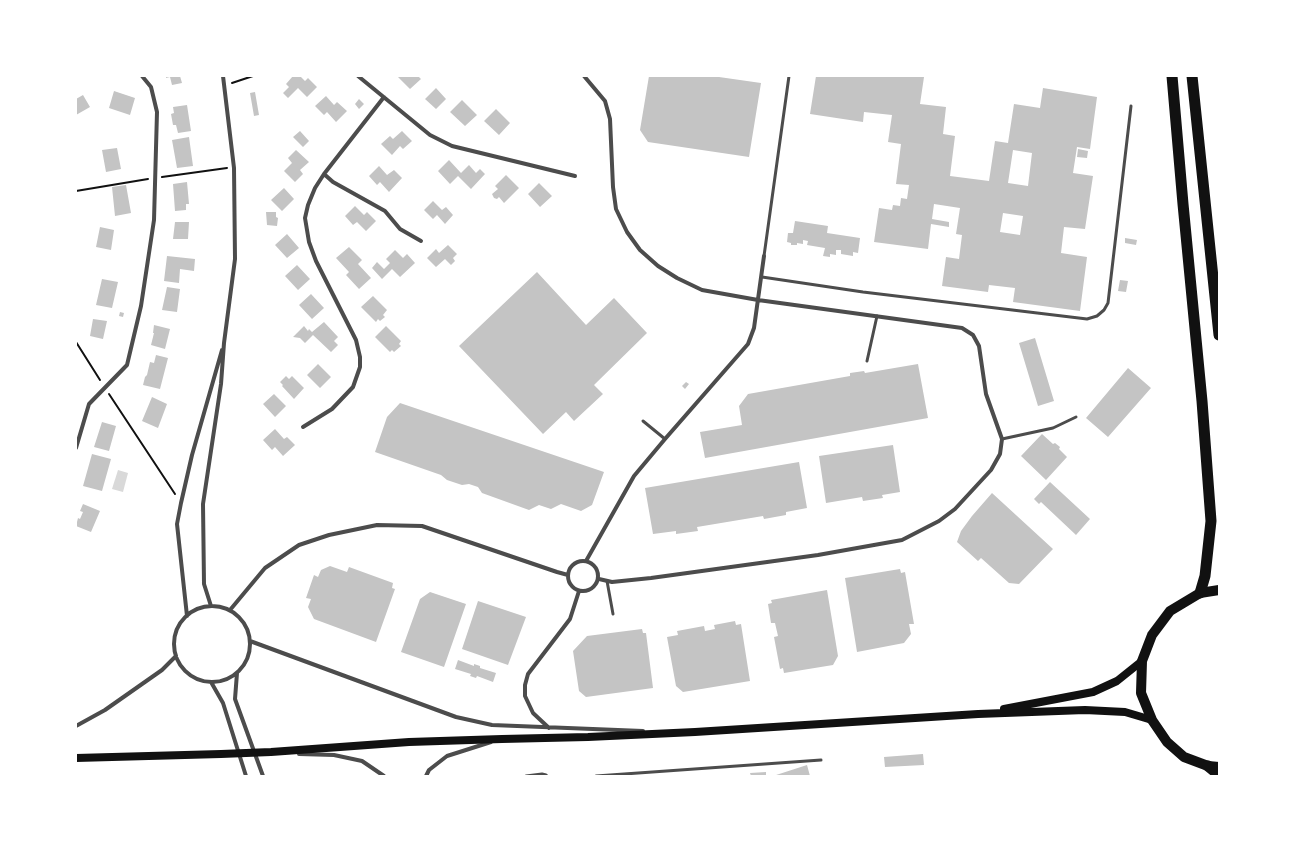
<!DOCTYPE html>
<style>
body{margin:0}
#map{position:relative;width:1295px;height:852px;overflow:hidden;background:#fff;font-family:"Alegreya Sans",sans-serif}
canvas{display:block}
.frame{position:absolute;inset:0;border:77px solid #fff;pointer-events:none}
</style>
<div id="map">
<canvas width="1295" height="852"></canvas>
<div class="frame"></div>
</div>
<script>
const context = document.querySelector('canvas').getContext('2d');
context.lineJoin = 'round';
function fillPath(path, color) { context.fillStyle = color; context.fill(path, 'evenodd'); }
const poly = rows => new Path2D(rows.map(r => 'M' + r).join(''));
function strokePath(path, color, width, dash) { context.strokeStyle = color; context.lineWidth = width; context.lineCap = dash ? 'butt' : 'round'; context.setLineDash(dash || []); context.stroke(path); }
const water = poly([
 [118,470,128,473,123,492,112,489]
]);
const building = poly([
 [166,76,180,76,182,83,172,85,170,77,166,78],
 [293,76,300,76,305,81,308,78,317,87,307,97,298,88,288,98,283,93,289,87,286,84],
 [399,76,418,76,421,79,410,89,398,77],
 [649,76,712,76,761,83,749,157,648,142,640,130],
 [816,76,914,76,924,77,920,104,946,107,943,134,955,136,950,176,989,181,995,141,1008,143,1014,104,1040,108,1043,88,1097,97,1090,149,1077,147,1073,173,1093,176,1085,229,1064,227,1061,253,1087,257,1080,311,1013,302,1015,288,989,285,988,292,942,286,946,257,959,259,962,235,956,234,960,208,934,204,932,219,949,222,949,227,931,224,928,249,874,242,879,208,892,210,893,205,900,206,901,198,907,199,909,185,896,184,901,144,888,142,892,115,864,112,863,122,810,114],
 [1013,150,1032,153,1028,186,1008,183],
 [1003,213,1023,216,1020,235,1000,232],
 [436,88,446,99,436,109,425,99],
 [114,91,135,98,130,115,109,108],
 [255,92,259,115,254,116,250,93],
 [83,95,90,107,76,115,76,99],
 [326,96,334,105,337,102,347,111,336,122,327,112,324,115,315,106],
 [359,99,364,104,359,109,355,104],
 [462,100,477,115,465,126,450,112],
 [187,105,191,131,178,133,176,125,173,125,171,114,174,113,173,107],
 [496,109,510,123,499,135,484,121],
 [300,131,309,141,303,147,293,137],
 [402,131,412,141,403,149,400,146,392,155,381,144,390,136,393,139],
 [189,137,193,166,177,168,172,140],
 [117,148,121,169,106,172,102,150],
 [1078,149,1088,151,1087,158,1077,157],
 [296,150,309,162,300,170,303,174,295,182,284,171,292,163,288,158],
 [449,160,461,173,469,165,476,173,480,169,485,174,471,189,458,176,450,184,438,171],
 [379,166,387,175,394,170,402,178,389,192,380,182,377,185,369,176],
 [506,175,519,188,504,203,499,197,497,199,494,198,492,194,498,189,495,186],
 [187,182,189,204,186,204,186,210,175,211,173,184],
 [539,183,552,196,540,207,528,194],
 [126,185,131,213,115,216,112,187],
 [284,188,294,199,282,211,271,200],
 [433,201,442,210,446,207,453,215,445,224,437,215,433,219,424,210],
 [355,206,364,215,367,212,376,221,366,231,357,222,353,225,345,216],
 [266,212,276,212,276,217,278,218,277,226,267,225],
 [795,221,828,226,827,233,860,238,858,253,853,252,853,256,841,254,841,250,836,250,836,255,830,254,830,257,823,256,825,248,807,245,808,241,803,240,803,244,797,243,797,245,791,245,791,243,787,242,788,233,793,233],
 [175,222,189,222,188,239,173,239],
 [100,227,114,230,111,250,96,247],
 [287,234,299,248,287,258,275,245],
 [1125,238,1137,240,1136,245,1125,243],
 [448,245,457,254,453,258,455,261,451,265,445,259,436,267,427,258,436,249,439,253],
 [349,247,362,260,358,264,371,278,359,289,346,275,349,272,336,258],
 [395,250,403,258,407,254,415,263,400,277,392,269,382,279,372,268,377,262,384,269,390,263,386,259],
 [167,256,195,259,194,271,180,269,179,283,164,281],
 [297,265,310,279,298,290,285,276],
 [537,272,586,325,614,298,647,333,594,385,603,394,574,421,566,412,543,434,459,346],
 [102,279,118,282,112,308,96,305],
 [1120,280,1128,281,1126,292,1118,291],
 [167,287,180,289,177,312,162,310],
 [311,294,324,308,312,319,299,305],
 [373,296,387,310,383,315,385,317,380,321,378,319,376,322,361,307],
 [120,312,124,313,123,317,119,316],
 [93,319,107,321,103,339,90,336],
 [324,322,338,337,334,341,338,345,331,352,313,335,305,343,300,338,293,337,304,326,308,331,309,329,312,332],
 [154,325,170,329,165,349,151,345,154,333,153,333],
 [386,326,401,341,399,344,401,346,394,352,392,350,390,352,375,337],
 [1035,338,1054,401,1038,406,1019,343],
 [156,355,168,358,160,389,143,385,145,377,147,375,150,362,154,363],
 [318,364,331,377,320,388,307,375],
 [918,364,928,418,705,458,700,432,742,425,739,406,748,394,850,376,850,373,864,371,865,373],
 [1128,368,1151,388,1108,437,1086,418],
 [286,376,289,379,292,376,304,388,294,399,282,386,283,385,280,382],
 [686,382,689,384,685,389,682,386],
 [274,394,286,406,275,417,263,404],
 [152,397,167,404,158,428,142,421],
 [400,403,604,472,592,505,581,511,561,504,551,509,539,505,529,510,482,493,478,487,469,484,462,485,447,480,441,475,375,452,387,417],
 [102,422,116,426,109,451,94,447],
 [275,429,284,439,287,437,295,445,283,456,275,447,272,450,263,440],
 [1042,434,1053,444,1055,443,1060,447,1059,449,1067,457,1046,480,1021,456],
 [893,445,900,492,882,495,883,498,863,501,862,497,826,503,819,456],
 [92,454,111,459,102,491,83,486],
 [799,462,807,508,786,512,786,515,764,519,763,516,697,527,698,531,676,534,676,531,653,534,645,488],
 [1050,482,1090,519,1076,535,1041,502,1039,504,1034,499],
 [992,493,1053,549,1019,584,1009,583,981,558,978,561,957,542,961,531,972,516],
 [83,504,100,511,91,532,76,526,78,518,80,519,83,512,80,511],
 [330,566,347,572,349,567,393,583,392,588,395,589,376,642,314,619,308,607,311,599,306,598,314,575,318,577,321,570],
 [900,569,901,573,905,572,914,624,909,624,911,634,904,643,857,652,845,578],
 [827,590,838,656,833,665,784,673,783,668,780,669,774,637,778,636,775,623,771,623,768,604,772,603,771,600],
 [430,592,466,604,444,667,401,652,420,599],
 [478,601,526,617,508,665,462,649],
 [735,621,736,625,741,624,750,681,683,692,676,686,667,637,678,635,677,631,704,626,705,631,715,629,714,625],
 [642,629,643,633,646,633,653,688,586,697,579,691,573,651,587,636],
 [458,660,474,666,474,664,480,666,480,668,496,673,493,682,477,676,476,678,470,676,471,674,455,669],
 [923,754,924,765,885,767,884,757],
 [807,765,810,776,773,776],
 [766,772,766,776,751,776,750,773]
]);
const path = poly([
 [232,83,253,76],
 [162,177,227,168],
 [76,191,148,179],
 [76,342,100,380],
 [109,394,175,494]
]);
const service = poly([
 [764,256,789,76],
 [762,277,863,292,1087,319,1097,316,1104,310,1108,303,1131,106],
 [867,361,877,316],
 [643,421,665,439],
 [1002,439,1053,428,1076,417],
 [607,581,613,614],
 [526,776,542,774,546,775,547,776],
 [596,776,821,760]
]);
const minor = poly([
 [358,76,430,135,452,146,575,176],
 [584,76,605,101,610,119,613,187,616,209,627,232,640,250,658,266,677,278,702,290,758,300,962,328,973,335,979,346,986,394,1002,439,1000,454,991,470,955,509,939,521,902,540,818,555,651,578,612,582,599,579],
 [324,174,333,182,385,211,400,229,421,241],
 [303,427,332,409,353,387,360,367,360,357,356,340,316,261,309,242,305,218,308,205,315,188,324,174,384,97],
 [76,448,89,404,127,365,141,306,154,220,157,112,151,87,142,76],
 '568 576a15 15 0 1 1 30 0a15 15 0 1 1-30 0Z',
 [586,561,634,476,665,439,748,344,754,328,764,256],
 [211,606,204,584,203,504,221,384,224,343,235,259,234,168,223,76],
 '174 644a38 38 0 1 1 76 0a38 38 0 1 1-76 0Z',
 [230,610,265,568,299,545,329,535,377,525,422,526,557,572,568,575],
 [187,616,177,524,181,503,192,455,222,350],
 [250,641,456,717,492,725,643,731],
 [237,673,235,699,263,776],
 [211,682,223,703,246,776],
 [76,726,105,710,162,670,176,656],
 [549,728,533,713,525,696,525,685,528,674,570,619,579,591],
 [299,754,334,755,362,761,384,776],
 [426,776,429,770,447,756,491,742]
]);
const secondary = poly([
 [1004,709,1093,692,1117,681,1142,661],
 [76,758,221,754,271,752,409,742,502,739,588,737,695,732,978,714,1085,710,1125,712,1152,720]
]);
const primary = poly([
 [1219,590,1200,593,1170,611,1152,635,1142,661,1141,693,1152,720,1167,742,1184,757,1208,766,1219,767]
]);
const trunk = poly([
 [1172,76,1183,204,1202,401,1211,521,1205,576,1200,593],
 [1192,76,1219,335],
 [1208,766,1219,775]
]);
fillPath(water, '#d9d9d9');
fillPath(building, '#c4c4c4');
strokePath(path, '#111', 2);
strokePath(service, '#4c4c4c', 3);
strokePath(minor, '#4c4c4c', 4);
strokePath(secondary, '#111', 8);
strokePath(primary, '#111', 10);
strokePath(trunk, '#111', 11);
</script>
